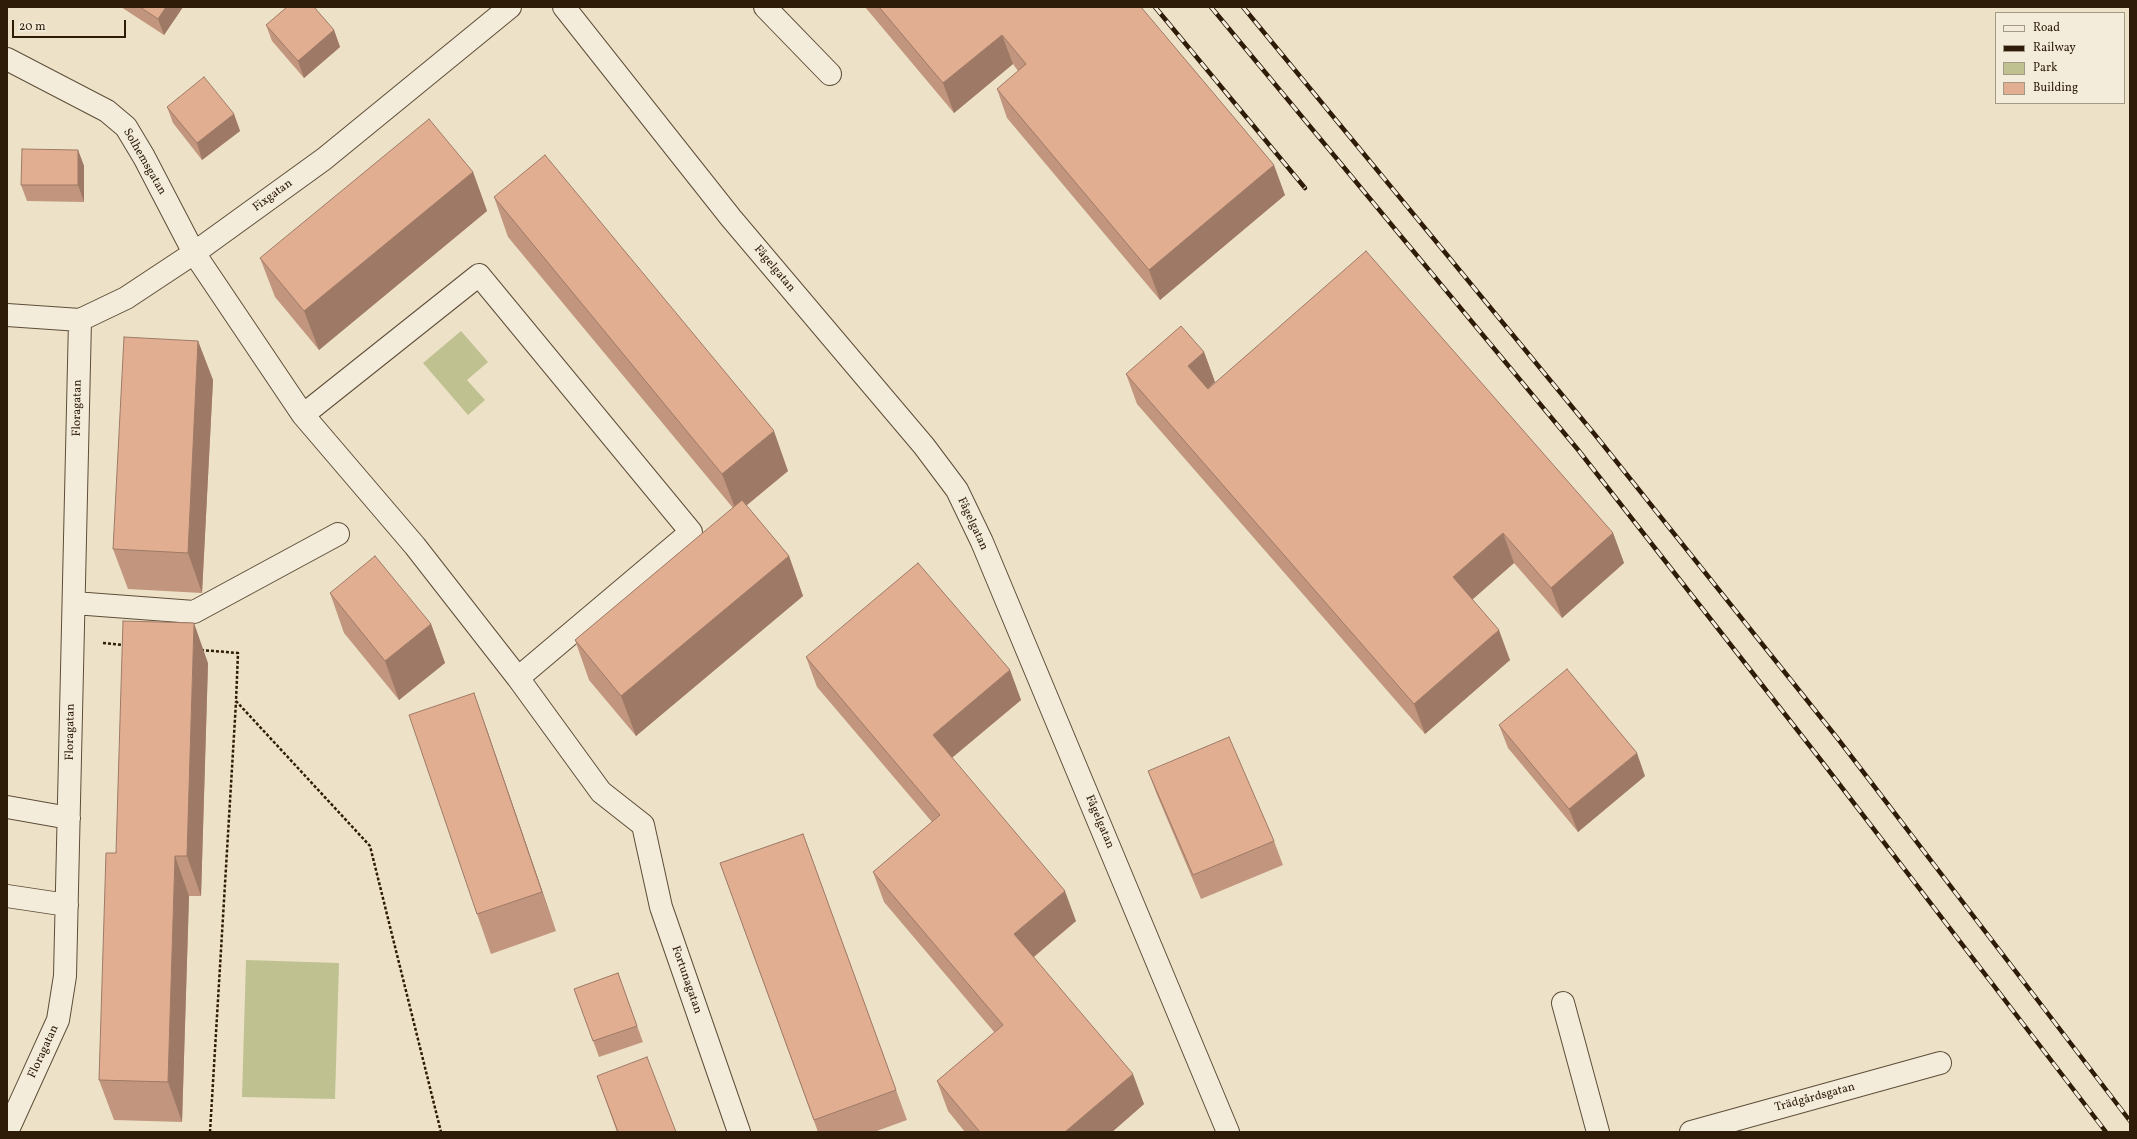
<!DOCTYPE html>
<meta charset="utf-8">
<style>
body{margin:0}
#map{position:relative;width:2137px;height:1139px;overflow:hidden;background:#ede2c7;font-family:Vollkorn,serif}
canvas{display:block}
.frame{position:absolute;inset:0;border:8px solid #2e1b08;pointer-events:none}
.legend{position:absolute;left:1995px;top:12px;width:130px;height:92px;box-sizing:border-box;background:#f3ecdb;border:1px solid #a49887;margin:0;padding:5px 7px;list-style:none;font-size:12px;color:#2e1b08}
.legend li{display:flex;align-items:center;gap:8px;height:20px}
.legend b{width:20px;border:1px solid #a49887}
.scale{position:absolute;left:12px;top:20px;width:114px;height:18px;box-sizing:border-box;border:2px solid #2e1b08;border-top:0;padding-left:5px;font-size:12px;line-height:14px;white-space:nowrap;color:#2e1b08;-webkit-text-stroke:3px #f3ecdb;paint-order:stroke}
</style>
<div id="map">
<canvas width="2137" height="1139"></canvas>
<div class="frame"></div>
<ul class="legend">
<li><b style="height:5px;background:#f3ecdb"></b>Road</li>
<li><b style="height:5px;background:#2e1b08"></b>Railway</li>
<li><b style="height:11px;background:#bfc191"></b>Park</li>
<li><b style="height:11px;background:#e1ae92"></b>Building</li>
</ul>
<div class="scale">20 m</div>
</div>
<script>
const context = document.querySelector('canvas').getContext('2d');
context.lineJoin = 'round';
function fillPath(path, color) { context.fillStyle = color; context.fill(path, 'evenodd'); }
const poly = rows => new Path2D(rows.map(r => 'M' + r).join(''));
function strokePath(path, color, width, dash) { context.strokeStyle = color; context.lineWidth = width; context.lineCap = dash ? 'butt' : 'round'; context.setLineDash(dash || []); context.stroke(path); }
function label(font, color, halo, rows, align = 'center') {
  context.font = font + ' Vollkorn,serif'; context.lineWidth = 3.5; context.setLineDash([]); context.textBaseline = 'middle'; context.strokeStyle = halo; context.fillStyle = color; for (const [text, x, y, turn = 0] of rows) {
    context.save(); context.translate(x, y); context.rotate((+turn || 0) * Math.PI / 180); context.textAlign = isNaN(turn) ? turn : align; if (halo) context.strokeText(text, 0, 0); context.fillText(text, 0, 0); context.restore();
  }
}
const green = poly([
 [461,331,488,362,467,380,485,400,468,415,423,363],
 [246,960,339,963,335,1099,242,1097]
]);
const path = poly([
 [103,643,124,645],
 [201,650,238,653,236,701,370,846,441,1132],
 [210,1132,236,702]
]);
const minor = poly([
 [564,7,731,218,924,446,957,490,982,542,1228,1132],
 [765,7,830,74],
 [7,59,107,111,126,127,144,157,194,253,303,415,415,546,518,678,601,792,643,825,661,907,739,1132],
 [7,315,80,320,126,298,194,253,324,159,510,7],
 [303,415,479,275,691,532,518,678],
 [74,603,194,612,338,534],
 [7,807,69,818],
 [7,896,67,905],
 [1563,1003,1598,1132],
 [7,1132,58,1020,65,976,80,320],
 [1691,1132,1940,1063]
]);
const rail = poly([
 [1155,7,1305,188],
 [1211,7,1579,451,1820,759,2106,1132],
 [1243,7,1596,436,1838,739,2130,1121]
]);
const wall = poly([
 [121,7,183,7,164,35],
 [865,7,1141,7,1285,195,1160,300,1007,118,997,89,1018,71,1013,64,954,113],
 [266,25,334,30,340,47,304,78,272,41],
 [167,107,234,114,240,131,202,160,173,123],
 [78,150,84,166,84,202,27,201,21,185],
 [473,172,487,211,319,350,275,297,260,258],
 [494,197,788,471,746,506,789,556,803,596,636,736,589,680,575,640,733,508,508,237],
 [198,341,213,380,202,593,128,589,113,549],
 [1204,352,1215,382,1208,389,1613,533,1624,563,1562,618,1514,563,1472,599,1510,660,1425,734,1137,404,1126,374],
 [330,593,431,624,445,663,399,700,344,633],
 [806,657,1010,670,1021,700,952,758,1076,921,1034,957,1144,1104,1112,1132,965,1132,948,1111,937,1081,995,1033,884,902,873,872,932,822,817,687],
 [208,663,201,896,189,896,182,1122,114,1120,99,1080,116,853],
 [474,693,488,733,556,931,491,954,477,914],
 [1499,725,1645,776,1578,832,1508,748],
 [1148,771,1274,841,1283,865,1201,899,1157,795],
 [803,834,907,1120,874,1132,818,1132,720,863],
 [618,973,643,1042,599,1057,574,989],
 [597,1076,676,1132,617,1132]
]);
const shadedWall = poly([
 [166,7,183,7,164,35,158,19],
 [334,30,340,47,304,78,298,61],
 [1002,35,1013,64,954,113,943,83],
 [234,114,240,131,202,160,197,143],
 [78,150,84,166,84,202,78,185],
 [1274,165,1285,195,1160,300,1149,270],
 [473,172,487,211,319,350,304,311],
 [198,341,213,380,202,593,188,553],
 [1204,352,1215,382,1199,396,1188,366],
 [774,431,788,471,737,513,722,474],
 [1503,533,1514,563,1464,607,1453,577],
 [1613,533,1624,563,1562,618,1551,588],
 [789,556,803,596,636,736,621,696],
 [194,623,208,663,201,896,187,856],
 [431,624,445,663,399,700,385,661],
 [1499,630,1510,660,1425,734,1414,704],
 [1010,670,1021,700,943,765,933,735],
 [474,693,488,733,556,931,542,892],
 [1637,753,1645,776,1578,832,1569,809],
 [175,856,189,896,182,1122,168,1082],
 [1065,891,1076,921,1025,964,1014,934],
 [1133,1074,1144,1104,1112,1132,1065,1132]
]);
const building = poly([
 [140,7,166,7,158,19,140,7],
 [287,7,314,7,334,30,298,61,266,25,287,7],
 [879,7,1141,7,1274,165,1149,270,997,89,1026,64,1002,35,943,83,879,7],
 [204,77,234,114,197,143,167,107,204,77],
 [429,119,473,172,304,311,260,258,429,119],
 [22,149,78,150,78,185,21,185,22,149],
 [545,155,774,431,722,474,494,197,545,155],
 [1366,251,1613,533,1551,588,1503,533,1453,577,1499,630,1414,704,1126,374,1181,326,1204,352,1188,366,1208,389,1366,251],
 [124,337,198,341,188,553,113,549,124,337],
 [742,500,789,556,621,696,575,640,742,500],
 [375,556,431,624,385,661,330,593,375,556],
 [918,563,1010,670,933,735,1065,891,1014,934,1133,1074,1065,1132,980,1132,937,1081,1003,1025,873,872,940,815,806,657,918,563],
 [123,621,194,623,187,856,175,856,168,1082,99,1080,106,853,116,853,123,621],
 [1567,669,1637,753,1569,809,1499,725,1567,669],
 [474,693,542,892,477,914,409,715,474,693],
 [1229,737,1274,841,1193,875,1148,771,1229,737],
 [803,834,896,1090,814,1120,720,863,803,834],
 [618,973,637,1026,593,1041,574,989,618,973],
 [647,1057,676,1132,618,1132,597,1076,647,1057]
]);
const streetNames = [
 ["Solhemsgatan",144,162,60],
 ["Fixgatan",273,196,-36],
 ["Fågelgatan",774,269,50],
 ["Floragatan",78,408,-89],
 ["Fågelgatan",972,524,65],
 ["Floragatan",71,732,-89],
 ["Fågelgatan",1099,822,67],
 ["Fortunagatan",686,980,71],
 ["Floragatan",44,1052,-65],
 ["Trädgårdsgatan",1815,1098,-15]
];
fillPath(green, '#bfc191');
strokePath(minor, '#5e4d38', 24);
strokePath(path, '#2e1b08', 2.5, [3, 2]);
strokePath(minor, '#f3ecdb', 22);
strokePath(rail, '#2e1b08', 4.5);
strokePath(rail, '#f3ecdb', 3, [9]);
fillPath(wall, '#c2967e');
fillPath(shadedWall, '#9e7a66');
fillPath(building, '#e1ae92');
strokePath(building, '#9e7a66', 1);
label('12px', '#2e1b08', '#f3ecdb', streetNames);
</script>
